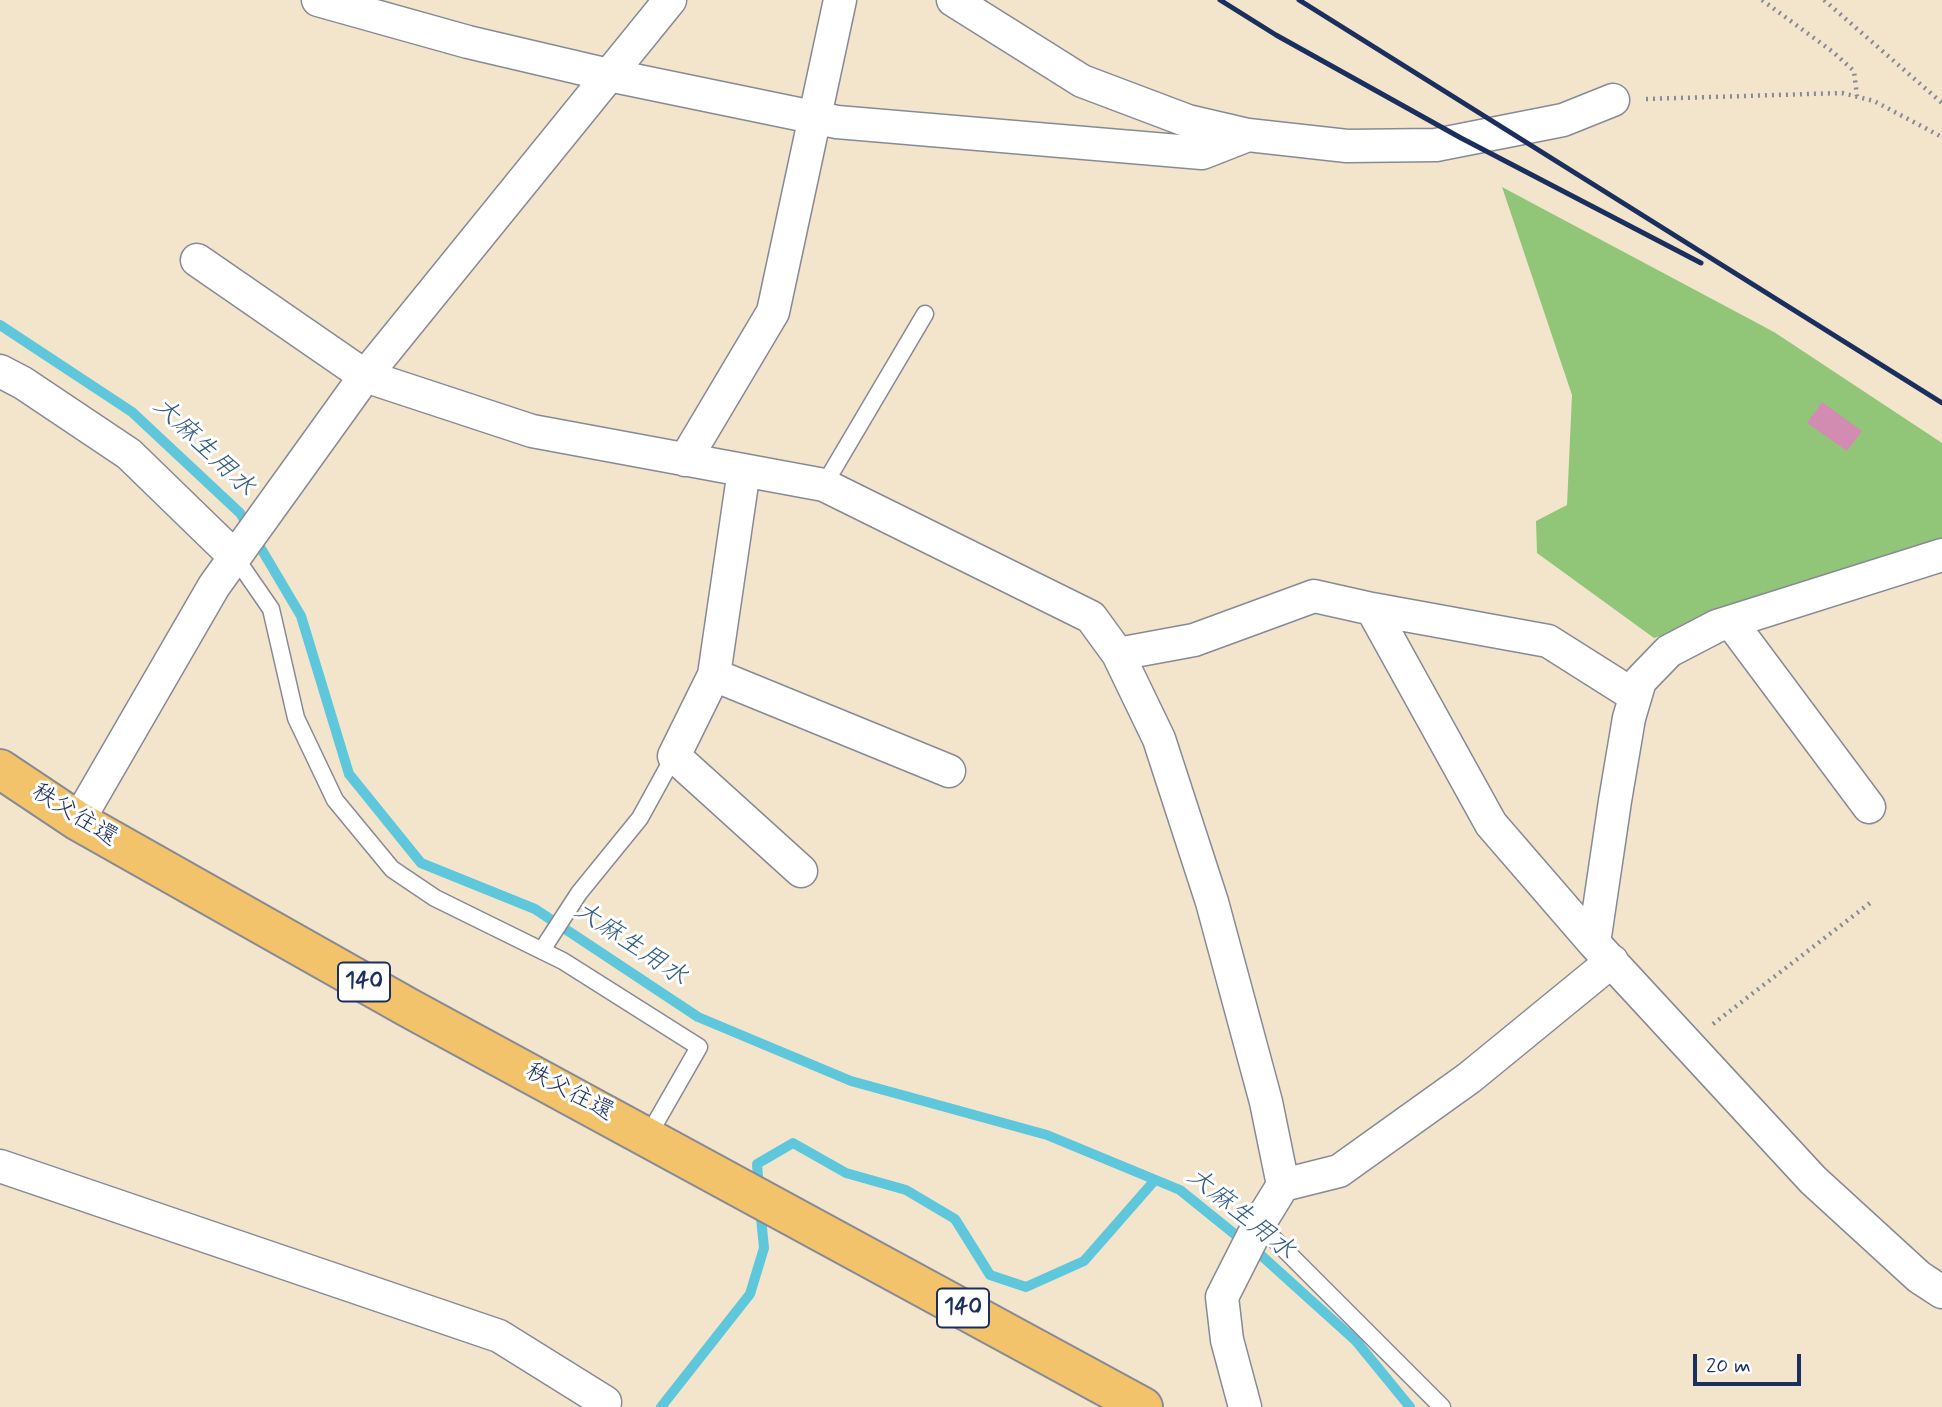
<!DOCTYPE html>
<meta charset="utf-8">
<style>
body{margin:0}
#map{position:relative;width:1942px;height:1407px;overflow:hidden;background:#f3e5cc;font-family:Mynerve,sans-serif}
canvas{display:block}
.scale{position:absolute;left:1693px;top:1354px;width:108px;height:32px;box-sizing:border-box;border:4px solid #1b2f5e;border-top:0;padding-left:9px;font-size:21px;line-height:24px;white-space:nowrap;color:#1b2f5e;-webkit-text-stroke:5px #fff;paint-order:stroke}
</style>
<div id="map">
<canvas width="1942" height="1407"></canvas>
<div class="scale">20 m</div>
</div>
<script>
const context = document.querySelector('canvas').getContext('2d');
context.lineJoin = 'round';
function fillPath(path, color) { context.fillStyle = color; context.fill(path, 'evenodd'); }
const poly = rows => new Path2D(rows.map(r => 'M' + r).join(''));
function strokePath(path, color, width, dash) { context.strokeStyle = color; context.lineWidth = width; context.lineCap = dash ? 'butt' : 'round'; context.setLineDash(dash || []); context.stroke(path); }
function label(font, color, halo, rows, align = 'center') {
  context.font = font + ' Mynerve,"Klee One",sans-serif'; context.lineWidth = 6; context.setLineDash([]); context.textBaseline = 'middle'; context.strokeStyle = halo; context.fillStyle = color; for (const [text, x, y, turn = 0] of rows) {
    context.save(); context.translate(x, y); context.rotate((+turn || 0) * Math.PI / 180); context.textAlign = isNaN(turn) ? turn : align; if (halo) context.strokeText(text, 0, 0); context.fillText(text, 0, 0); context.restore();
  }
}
const green = poly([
 [1502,187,1774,332,1942,443,1942,548,1654,638,1537,553,1536,521,1567,505,1572,395]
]);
const stream = poly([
 [0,325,132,412,240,513,301,616,349,774,421,863,535,909,698,1017,851,1081,1047,1135,1180,1190,1263,1257,1356,1341,1410,1407],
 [759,1189,757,1164,793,1143,846,1173,906,1190,955,1219,990,1275,1026,1287,1084,1261,1155,1180],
 [661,1407,750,1294,764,1248,760,1208]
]);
const building = poly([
 [1822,402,1862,431,1847,451,1807,423]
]);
const path = poly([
 [1762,0,1833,52,1854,71,1857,96],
 [1824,0,1942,103],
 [1646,99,1842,93,1874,101,1942,137],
 [1713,1024,1870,903]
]);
const lane = poly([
 [824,485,925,314],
 [235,557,271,609,296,718,335,800,392,869,435,898,563,961,699,1047,648,1136],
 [542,950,579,893,640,818,674,756],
 [1259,1224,1442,1407]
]);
const street = poly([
 [318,0,468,42,609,75,837,122,1202,153,1248,135,1347,146,1436,145,1563,120,1613,100],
 [953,0,1082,81,1188,121,1248,135],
 [197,260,365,376,532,431,824,485,1091,617,1118,654,1159,739,1212,902,1266,1102,1283,1185,1259,1224,1222,1297,1227,1340,1245,1407],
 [0,371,23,383,129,454,235,557],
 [685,460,773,312,840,0],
 [744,470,714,675,674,756,801,871],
 [1372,609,1548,641,1635,696],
 [1731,622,1869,807],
 [1118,654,1194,640,1314,596,1372,609,1491,824,1594,943,1813,1180,1919,1277,1942,1292],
 [714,675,949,771],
 [78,821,214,586,237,554,365,376,670,0],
 [1594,943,1615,801,1629,718,1640,681,1669,651,1717,626,1942,555],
 [0,1166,499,1336,605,1402,600,1407],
 [1283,1185,1339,1171,1469,1078,1612,961]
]);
const highway = poly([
 [0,769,78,821,409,1008,1143,1407]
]);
const rail = poly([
 [1220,0,1276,35,1461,138,1701,263],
 [1299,0,1942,403]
]);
const shields = [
 [364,982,52],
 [963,1308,52]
];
const shieldNames = [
 ["140",364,982],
 ["140",963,1308]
];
const streetNames = [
 ["秩父往還",74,816,32],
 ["秩父往還",569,1093,28]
];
const waterNames = [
 ["大麻生用水",203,448,44],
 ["大麻生用水",630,945,34],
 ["大麻生用水",1240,1215,39]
];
fillPath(green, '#91c679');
strokePath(stream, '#5fc7db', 10);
fillPath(building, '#d28cb1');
strokePath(lane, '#878a95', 19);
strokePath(street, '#878a95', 35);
strokePath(highway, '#878a95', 42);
strokePath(path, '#878a95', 4.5, [2, 5]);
strokePath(lane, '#fff', 16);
strokePath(street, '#fff', 32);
strokePath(highway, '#f2c36a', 38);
strokePath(rail, '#1b2f5e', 5);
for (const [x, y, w] of shields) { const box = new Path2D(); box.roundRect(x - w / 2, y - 19.5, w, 39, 5); context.fillStyle = '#fff'; context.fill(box); strokePath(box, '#1b2f5e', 2); }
label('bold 23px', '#1b2f5e', null, shieldNames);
label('24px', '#1b2f5e', '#fff', streetNames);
label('italic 26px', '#2f5d84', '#fff', waterNames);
</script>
